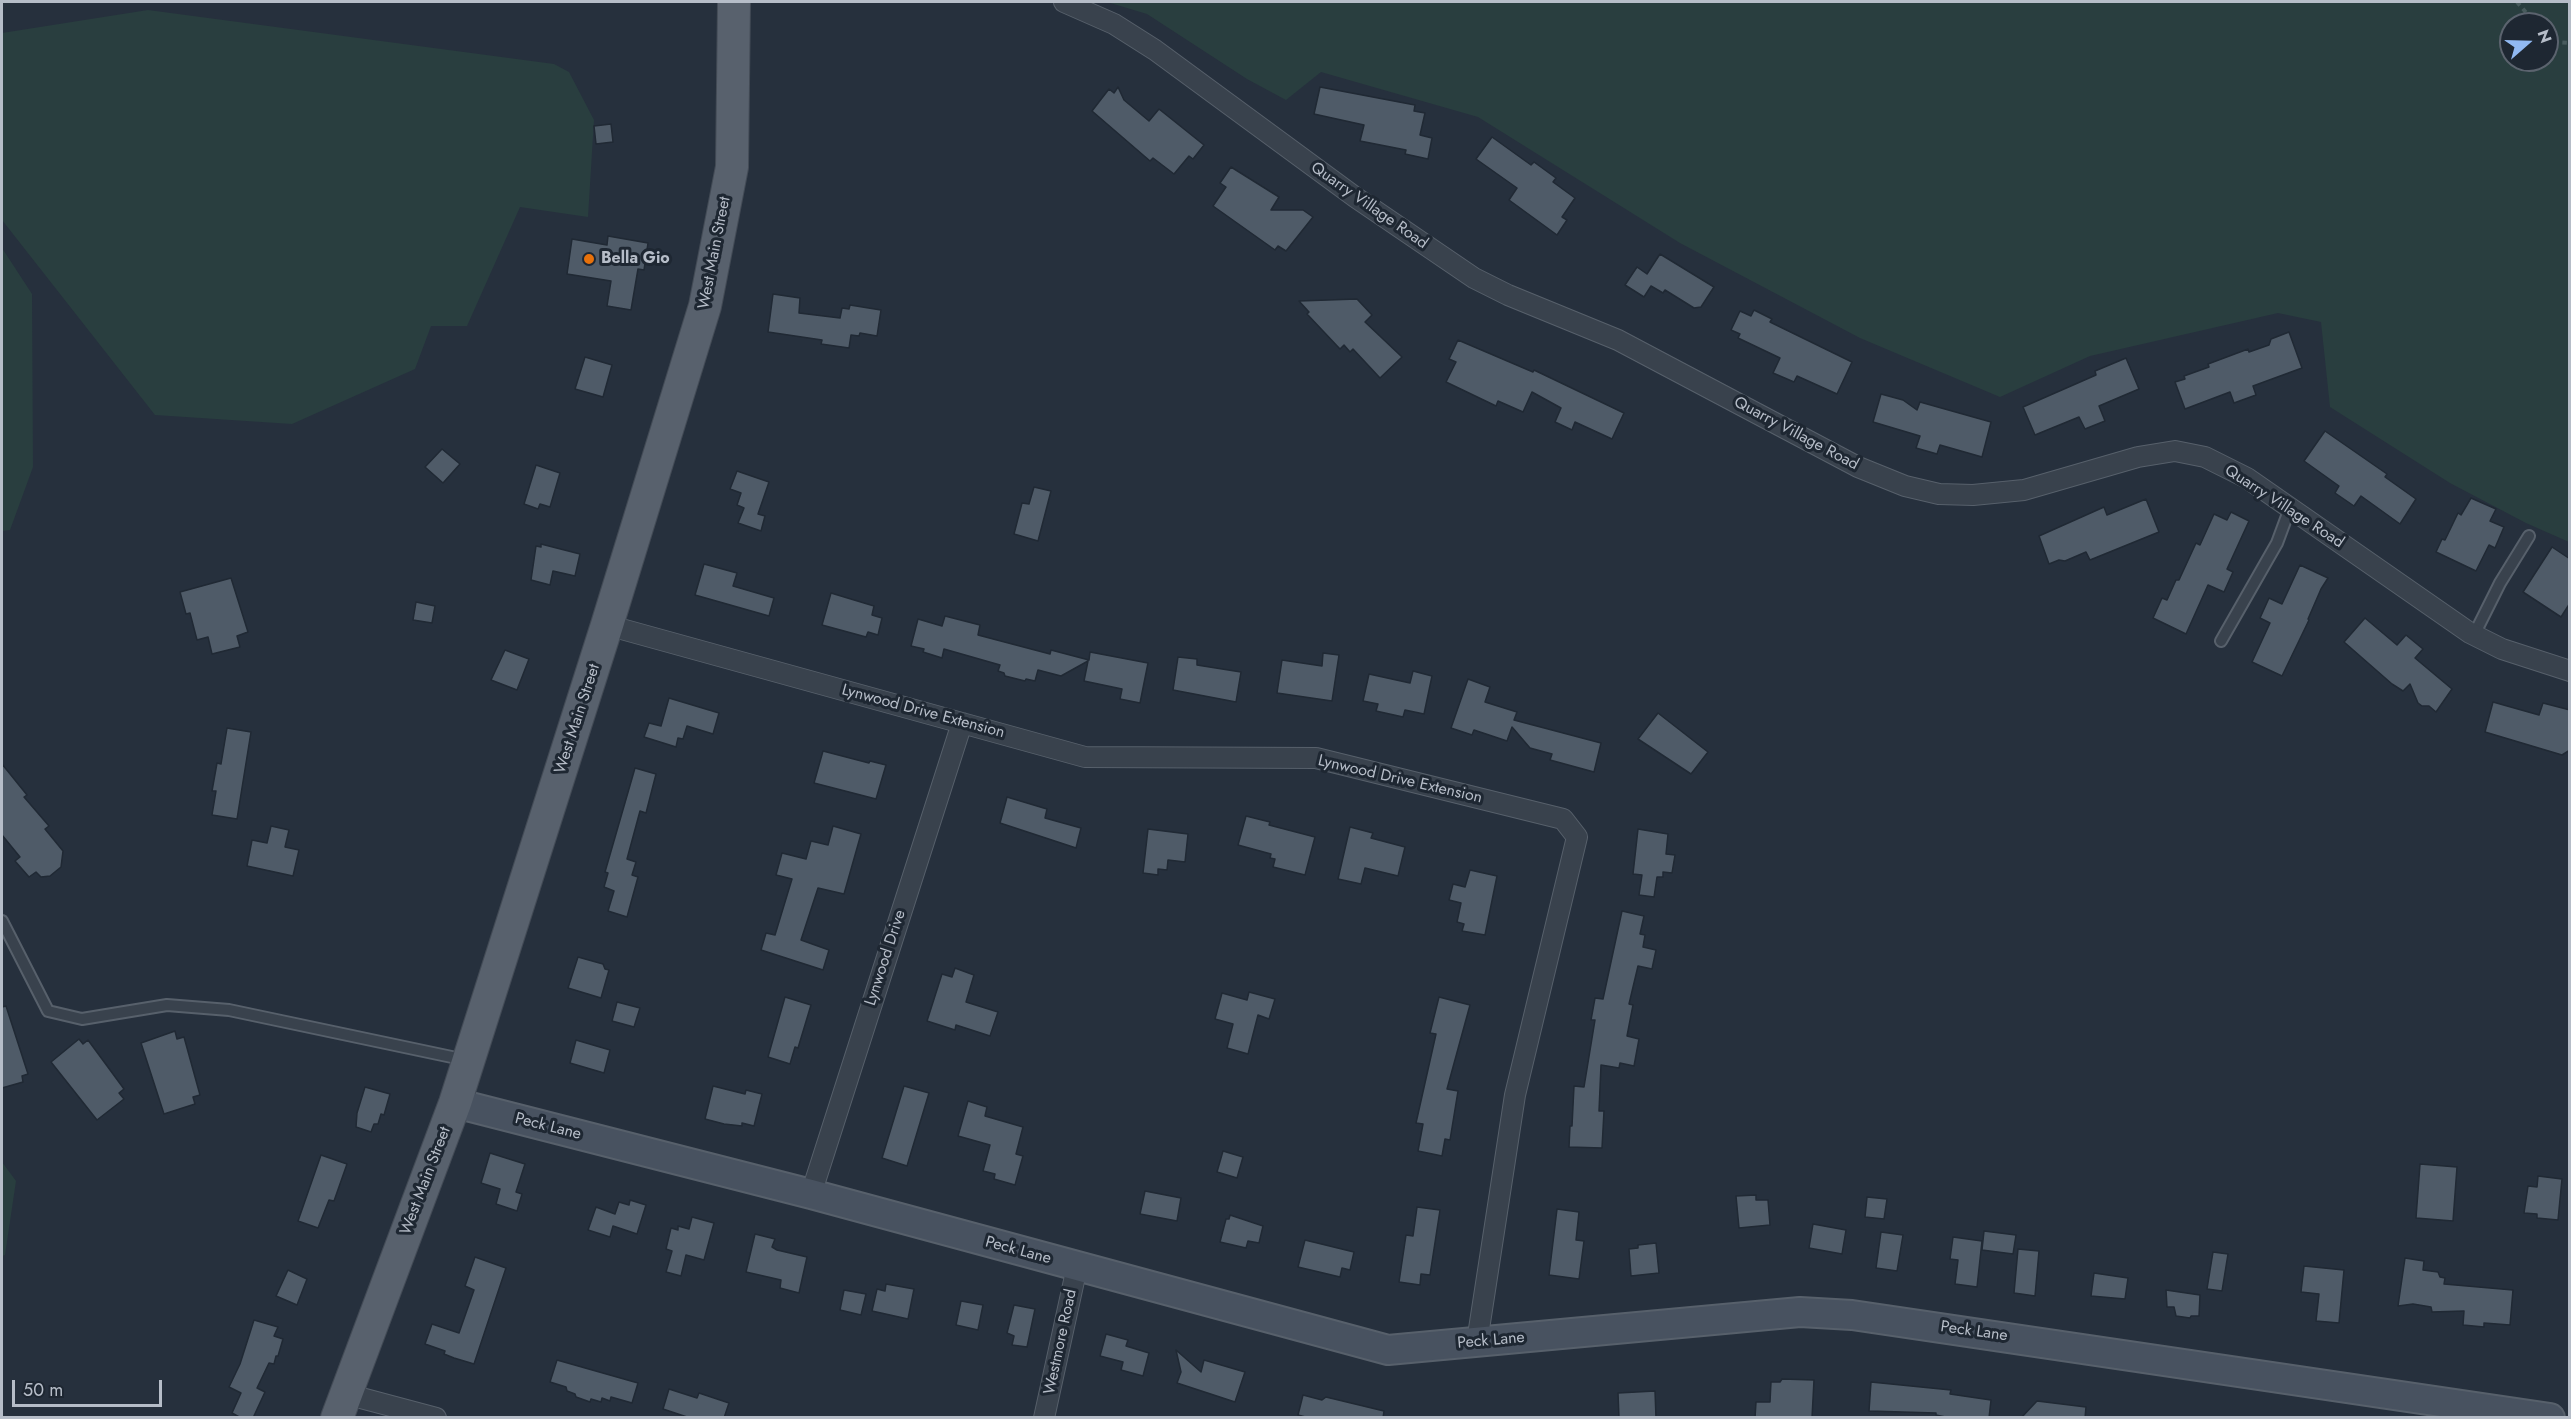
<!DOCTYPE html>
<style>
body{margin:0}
#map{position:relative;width:2571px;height:1419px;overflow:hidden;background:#26303d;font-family:Jost,sans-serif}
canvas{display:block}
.frame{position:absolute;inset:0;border:3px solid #b6bdc8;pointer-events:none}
.north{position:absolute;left:2499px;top:12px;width:60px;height:60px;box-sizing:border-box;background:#1e2732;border:2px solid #5b636e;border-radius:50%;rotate:70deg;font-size:16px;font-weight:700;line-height:24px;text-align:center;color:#b6bdc8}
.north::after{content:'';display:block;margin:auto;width:21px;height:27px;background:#91b9f2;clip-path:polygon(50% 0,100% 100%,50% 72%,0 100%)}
.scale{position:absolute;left:12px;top:1380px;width:150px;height:27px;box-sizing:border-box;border:3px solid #b6bdc8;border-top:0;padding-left:8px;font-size:18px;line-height:21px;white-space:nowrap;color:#b6bdc8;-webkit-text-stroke:4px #1e2732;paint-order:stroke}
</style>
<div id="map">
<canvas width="2571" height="1419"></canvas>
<div class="frame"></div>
<div class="north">N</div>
<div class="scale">50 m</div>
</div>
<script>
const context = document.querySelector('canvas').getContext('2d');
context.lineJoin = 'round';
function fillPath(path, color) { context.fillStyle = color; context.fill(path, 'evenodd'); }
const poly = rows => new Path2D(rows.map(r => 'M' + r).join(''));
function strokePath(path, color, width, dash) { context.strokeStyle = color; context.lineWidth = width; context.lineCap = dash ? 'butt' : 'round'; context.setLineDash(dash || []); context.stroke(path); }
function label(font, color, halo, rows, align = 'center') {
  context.font = font + ' Jost,sans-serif'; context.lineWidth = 6; context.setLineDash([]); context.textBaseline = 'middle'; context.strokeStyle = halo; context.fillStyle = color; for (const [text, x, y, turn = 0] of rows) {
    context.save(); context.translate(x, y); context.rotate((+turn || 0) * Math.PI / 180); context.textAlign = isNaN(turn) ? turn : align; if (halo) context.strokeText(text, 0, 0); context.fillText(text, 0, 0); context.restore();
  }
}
const green = poly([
 [1107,2,2569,2,2569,542,2526,523,2450,483,2330,407,2321,322,2278,313,2090,356,2000,397,1860,338,1680,243,1478,117,1321,72,1286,100,1247,79,1147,14],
 [2511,24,2547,24,2547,60,2511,60],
 [148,10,554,64,569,72,594,120,588,217,520,207,467,326,431,326,415,369,292,424,155,415,2,220,2,33],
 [2,248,32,294,33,467,10,530,2,531],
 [2,1162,16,1181,5,1255,2,1256]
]);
const building = poly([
 [1118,87,1124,100,1149,121,1159,109,1204,145,1193,159,1189,156,1174,174,1153,158,1150,161,1092,111,1109,89,1114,93,1118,87],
 [1320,87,1415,105,1414,111,1425,113,1420,135,1432,138,1428,159,1405,154,1406,150,1360,141,1364,125,1314,114,1320,87],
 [611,124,613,142,596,144,594,126,611,124],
 [1492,137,1531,165,1534,162,1556,178,1553,182,1575,198,1562,217,1567,220,1557,235,1509,200,1517,188,1476,159,1492,137],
 [1231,167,1279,197,1271,210,1303,210,1313,217,1286,251,1278,246,1275,250,1213,206,1226,187,1220,183,1231,167],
 [608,236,648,243,644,270,638,269,631,310,607,306,611,281,567,274,572,239,607,245,608,236],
 [1660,254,1714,287,1701,307,1694,308,1665,290,1663,293,1651,286,1644,297,1625,285,1637,267,1647,274,1660,254],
 [773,294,800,298,799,313,840,318,842,308,849,309,850,305,881,310,877,336,860,333,859,336,851,335,849,348,821,344,822,340,768,332,773,294],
 [1357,299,1372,315,1365,322,1402,357,1380,378,1353,349,1350,352,1344,345,1340,349,1307,314,1309,312,1299,301,1357,299],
 [1754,310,1772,319,1770,322,1852,362,1837,394,1797,376,1794,382,1773,373,1780,358,1738,338,1740,334,1731,330,1740,311,1751,316,1754,310],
 [2289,332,2302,368,2253,386,2256,395,2234,403,2230,392,2185,409,2175,382,2185,379,2184,376,2209,367,2208,364,2248,349,2249,352,2269,345,2271,339,2289,332],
 [1458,340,1533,372,1534,370,1624,413,1612,439,1575,422,1572,430,1555,422,1561,408,1532,392,1523,412,1498,401,1496,406,1446,382,1456,362,1449,359,1458,340],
 [585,357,612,365,603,397,575,389,585,357],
 [2126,358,2139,389,2099,406,2105,421,2085,429,2079,417,2035,435,2023,407,2096,375,2095,371,2126,358],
 [1881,394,1903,400,1917,410,1920,402,1991,422,1982,457,1940,445,1937,454,1916,448,1920,436,1873,422,1881,394],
 [2325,431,2387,474,2385,477,2416,499,2400,524,2361,496,2354,506,2335,493,2339,486,2304,461,2325,431],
 [442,449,460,464,443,483,425,467,442,449],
 [536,465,560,473,550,507,540,504,538,509,524,504,536,465],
 [737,471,769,482,758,514,765,516,761,531,738,523,744,508,737,505,741,493,730,489,737,471],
 [1034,487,1051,491,1038,541,1014,534,1022,503,1029,504,1034,487],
 [2471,498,2496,509,2490,521,2504,527,2495,548,2489,545,2476,571,2436,552,2442,539,2445,540,2458,513,2461,515,2471,498],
 [2146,499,2159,532,2090,560,2086,552,2065,561,2059,560,2049,564,2039,536,2104,507,2107,515,2146,499],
 [2231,512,2249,521,2227,569,2233,572,2224,592,2208,585,2186,634,2153,618,2162,598,2167,600,2176,580,2179,580,2196,543,2200,545,2214,514,2227,520,2231,512],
 [541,544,580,554,575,576,553,571,550,585,531,580,536,546,541,547,541,544],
 [2552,547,2570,559,2570,603,2561,617,2523,592,2552,547],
 [704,564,737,573,733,586,774,598,769,616,695,595,704,564],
 [2300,565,2328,578,2321,589,2308,619,2309,620,2282,676,2252,662,2270,623,2260,618,2269,598,2282,604,2300,565],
 [231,578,248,632,237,636,240,647,212,654,208,637,197,640,190,613,186,614,180,592,231,578],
 [831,593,874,606,872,615,882,618,878,635,868,632,866,637,822,625,831,593],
 [416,602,435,606,432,623,413,620,416,602],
 [945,616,980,625,978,635,1050,654,1051,650,1089,660,1090,652,1148,663,1140,703,1120,699,1122,689,1084,681,1088,661,1061,676,1038,670,1035,681,1026,679,1025,681,1005,676,1004,673,998,671,1000,665,944,649,942,658,923,652,924,649,911,646,918,619,942,626,945,616],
 [2365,618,2397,645,2406,635,2423,649,2415,658,2452,689,2436,712,2429,706,2422,706,2418,703,2410,684,2403,691,2392,684,2344,642,2365,618],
 [505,650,529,659,517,690,491,680,505,650],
 [1323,653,1339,655,1332,701,1277,693,1282,660,1322,666,1323,653],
 [1178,657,1197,659,1197,665,1241,672,1236,702,1173,690,1178,657],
 [1413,671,1432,676,1424,714,1405,710,1403,717,1376,711,1378,704,1363,701,1369,674,1410,683,1413,671],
 [1468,679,1490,687,1485,702,1517,712,1514,720,1601,743,1594,772,1550,760,1552,754,1530,748,1512,727,1507,741,1474,730,1472,735,1451,728,1468,679],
 [669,698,719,713,713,734,687,726,683,739,678,738,676,747,644,737,649,723,661,726,669,698],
 [2493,702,2539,715,2543,703,2570,710,2570,750,2562,755,2485,732,2493,702],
 [1658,713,1708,752,1691,774,1638,739,1658,713],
 [227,728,251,732,237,819,212,815,216,791,212,791,217,763,221,764,227,728],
 [823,751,869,763,870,761,886,765,876,799,814,783,823,751],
 [2,764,27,795,24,797,49,826,45,829,63,851,61,867,50,876,41,877,36,872,29,877,15,861,20,857,2,835,2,764],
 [635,768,656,774,646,813,640,811,627,859,636,862,632,875,638,877,627,917,608,911,614,891,604,887,608,873,605,872,635,768],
 [1007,797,1047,809,1045,818,1081,828,1076,848,1000,823,1007,797],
 [1246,816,1270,822,1269,825,1315,837,1305,875,1273,867,1275,859,1270,858,1271,854,1238,845,1246,816],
 [271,826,289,830,285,847,299,850,293,876,247,866,252,840,267,843,271,826],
 [833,826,861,834,844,894,818,888,801,940,829,950,823,970,761,950,766,933,775,935,792,879,776,875,782,853,806,859,811,841,828,845,833,826],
 [1350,827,1373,833,1371,838,1405,847,1398,876,1365,868,1361,884,1338,879,1350,827],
 [1148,829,1188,834,1185,862,1168,860,1167,870,1158,869,1158,875,1143,873,1148,829],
 [1638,829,1668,834,1666,854,1675,855,1672,873,1663,872,1663,877,1657,877,1654,897,1639,895,1642,875,1633,874,1638,829],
 [1470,870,1497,876,1485,935,1462,931,1464,924,1457,922,1461,903,1449,900,1453,884,1465,887,1470,870],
 [1622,911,1644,916,1640,934,1645,935,1643,947,1656,950,1652,969,1638,966,1629,1004,1633,1005,1627,1036,1639,1039,1634,1066,1620,1063,1619,1068,1601,1065,1599,1111,1604,1111,1602,1148,1569,1147,1570,1126,1572,1126,1574,1086,1584,1087,1595,1020,1591,1020,1595,998,1603,999,1622,911],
 [578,957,603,964,605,969,609,970,601,998,568,988,578,957],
 [955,968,974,975,966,1002,998,1012,990,1036,956,1025,955,1030,927,1021,942,974,952,977,955,968],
 [1249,992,1275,999,1269,1019,1258,1015,1248,1054,1227,1048,1233,1024,1215,1019,1222,993,1247,1000,1249,992],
 [785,997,811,1005,798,1048,795,1047,790,1064,768,1057,785,997],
 [1439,997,1470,1005,1447,1089,1458,1091,1450,1140,1445,1139,1442,1156,1418,1151,1423,1124,1416,1123,1436,1034,1430,1033,1439,997],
 [617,1002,640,1008,634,1027,612,1021,617,1002],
 [6,1006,28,1074,22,1076,23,1082,2,1088,2,1007,6,1006],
 [175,1031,177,1039,184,1037,200,1095,193,1097,195,1104,164,1114,141,1043,175,1031],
 [79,1039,83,1044,88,1040,124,1089,119,1093,124,1099,97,1120,51,1062,79,1039],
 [576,1040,610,1050,604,1073,570,1063,576,1040],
 [713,1086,745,1094,746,1090,762,1094,754,1126,742,1123,742,1126,724,1124,705,1119,713,1086],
 [904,1086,929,1093,907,1166,882,1158,904,1086],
 [365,1087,390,1094,384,1115,381,1114,378,1124,374,1124,371,1132,356,1127,357,1113,365,1087],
 [968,1101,987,1107,985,1116,1023,1127,1016,1154,1023,1156,1015,1185,994,1179,995,1174,983,1171,990,1145,958,1136,968,1101],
 [1223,1151,1243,1157,1237,1178,1217,1172,1223,1151],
 [490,1153,525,1164,516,1192,522,1194,517,1211,496,1204,500,1189,481,1183,490,1153],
 [321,1155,347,1164,334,1201,329,1200,318,1228,298,1221,321,1155],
 [2420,1164,2457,1167,2453,1221,2416,1218,2420,1164],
 [2538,1176,2562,1179,2558,1220,2537,1218,2537,1214,2524,1213,2528,1186,2537,1187,2538,1176],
 [1145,1191,1181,1198,1177,1221,1140,1214,1145,1191],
 [1756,1195,1756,1200,1768,1200,1770,1225,1739,1228,1736,1196,1756,1195],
 [1867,1197,1887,1199,1884,1219,1865,1217,1867,1197],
 [630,1200,646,1205,637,1234,613,1226,610,1237,588,1230,596,1207,615,1214,619,1202,629,1205,630,1200],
 [1417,1207,1440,1210,1430,1275,1421,1274,1420,1285,1399,1282,1406,1235,1413,1236,1417,1207],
 [1557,1209,1579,1212,1576,1240,1584,1241,1579,1279,1549,1275,1557,1209],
 [1230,1215,1263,1226,1259,1243,1248,1241,1246,1248,1220,1242,1226,1219,1229,1219,1230,1215],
 [692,1217,714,1223,704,1260,686,1255,681,1276,666,1272,672,1251,666,1249,671,1228,678,1230,678,1226,689,1229,692,1217],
 [1813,1224,1846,1230,1842,1254,1809,1248,1813,1224],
 [1984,1231,2016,1235,2013,1254,1982,1250,1984,1231],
 [1881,1232,1903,1235,1897,1271,1876,1268,1881,1232],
 [755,1234,775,1239,772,1247,777,1250,807,1257,799,1293,780,1288,781,1280,746,1272,755,1234],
 [1953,1237,1982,1241,1977,1287,1955,1284,1958,1260,1950,1259,1953,1237],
 [1305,1240,1354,1252,1350,1270,1342,1268,1340,1277,1298,1267,1305,1240],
 [1656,1243,1659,1273,1631,1276,1629,1249,1638,1248,1638,1245,1656,1243],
 [2018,1249,2039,1251,2035,1296,2014,1293,2018,1249],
 [2213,1252,2228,1254,2222,1291,2207,1289,2213,1252],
 [475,1257,506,1268,474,1364,454,1358,444,1354,445,1351,425,1344,432,1324,459,1333,474,1290,465,1286,475,1257],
 [2405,1258,2424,1261,2423,1270,2438,1272,2440,1277,2445,1278,2444,1284,2513,1290,2510,1325,2484,1323,2484,1327,2463,1325,2464,1311,2432,1312,2431,1307,2413,1304,2398,1306,2405,1258],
 [2304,1266,2344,1270,2339,1323,2316,1321,2319,1294,2301,1292,2304,1266],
 [288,1270,307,1279,297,1305,276,1296,288,1270],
 [2094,1273,2128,1278,2125,1299,2091,1296,2094,1273],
 [886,1284,914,1289,908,1319,872,1311,877,1289,885,1291,886,1284],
 [844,1290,866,1294,861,1315,840,1310,844,1290],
 [2166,1290,2200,1295,2199,1316,2191,1316,2190,1318,2176,1316,2174,1307,2167,1307,2166,1290],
 [961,1301,983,1305,978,1330,956,1325,961,1301],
 [1014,1305,1035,1309,1027,1347,1012,1345,1014,1336,1007,1333,1014,1305],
 [254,1320,278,1327,274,1336,283,1339,278,1356,276,1356,274,1364,269,1363,257,1388,265,1392,253,1418,241,1418,232,1413,241,1393,229,1387,240,1364,254,1320],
 [1106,1334,1128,1340,1126,1346,1149,1353,1143,1376,1121,1370,1123,1362,1100,1356,1106,1334],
 [1176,1350,1201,1372,1204,1360,1245,1372,1235,1402,1177,1383,1181,1372,1176,1350],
 [557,1360,638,1383,632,1403,611,1397,610,1401,602,1398,601,1402,591,1399,590,1402,576,1397,575,1394,567,1391,566,1387,550,1382,557,1360],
 [1782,1379,1814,1380,1812,1418,1755,1418,1756,1402,1770,1402,1771,1382,1780,1382,1782,1379],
 [1871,1382,1951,1390,1950,1394,1991,1400,1989,1418,1950,1418,1936,1415,1936,1413,1869,1411,1871,1382],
 [669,1389,697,1398,699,1393,729,1403,724,1418,690,1418,663,1409,669,1389],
 [1655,1391,1656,1418,1619,1418,1618,1393,1655,1391],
 [1303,1395,1322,1400,1326,1397,1384,1411,1383,1418,1309,1418,1298,1415,1303,1395],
 [2037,1401,2086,1407,2085,1418,2021,1418,2037,1401]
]);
const path = poly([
 [2517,2,2536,24],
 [2547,35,2555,42,2570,43]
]);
const lane = poly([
 [2474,635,2500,583,2529,536],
 [2221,641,2277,543,2290,508],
 [2,921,48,1011,82,1019,167,1005,229,1010,466,1060]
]);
const street = poly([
 [1064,2,1114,24,1155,50,1355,197,1474,278,1508,295,1618,340,1858,467,1905,486,1939,494,1973,495,2024,490,2138,457,2175,451,2205,457,2247,478,2470,633,2502,649,2570,671],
 [607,625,1085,757,1316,758,1563,819,1577,837,1515,1095,1477,1342],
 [811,1194,962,723],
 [346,1394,436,1418],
 [1044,1418,1077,1267]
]);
const secondary = poly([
 [455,1103,811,1194,1388,1350,1800,1312,1852,1315,2550,1418]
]);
const primary = poly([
 [337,1418,455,1103,607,625,705,306,732,167,734,2]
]);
const markers = [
 [589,259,6,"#e8710a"]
];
const streetNames = [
 ["Quarry Village Road",1369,206,35],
 ["West Main Street",715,253,-79],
 ["Quarry Village Road",1796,434,28],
 ["Quarry Village Road",2284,507,33],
 ["Lynwood Drive Extension",923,712,15],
 ["West Main Street",578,719,-72],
 ["Lynwood Drive Extension",1400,780,13],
 ["Lynwood Drive",886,958,-72],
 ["Peck Lane",548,1127,14],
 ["West Main Street",426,1181,-69],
 ["Peck Lane",1018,1251,15],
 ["Peck Lane",1974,1332,8],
 ["Peck Lane",1491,1341,-5],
 ["Westmore Road",1061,1342,-78]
];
const poiNames = [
 ["Bella Gio",601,259]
];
fillPath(green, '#293e3f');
fillPath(building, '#4f5b68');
strokePath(building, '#202934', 1.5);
strokePath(lane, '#57606b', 14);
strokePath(street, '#57606b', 22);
strokePath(secondary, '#57606b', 32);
strokePath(primary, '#434b56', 34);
strokePath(path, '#485b5d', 4, [4.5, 4.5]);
strokePath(lane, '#39424d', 10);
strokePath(street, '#39424d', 20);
strokePath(secondary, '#485260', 28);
strokePath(primary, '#58616d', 32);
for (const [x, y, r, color] of markers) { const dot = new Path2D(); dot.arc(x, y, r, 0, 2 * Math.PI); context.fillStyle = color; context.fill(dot); strokePath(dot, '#1e2732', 2); }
label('16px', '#b6bdc8', '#1e2732', streetNames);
label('bold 16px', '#b6bdc8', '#1e2732', poiNames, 'left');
</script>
